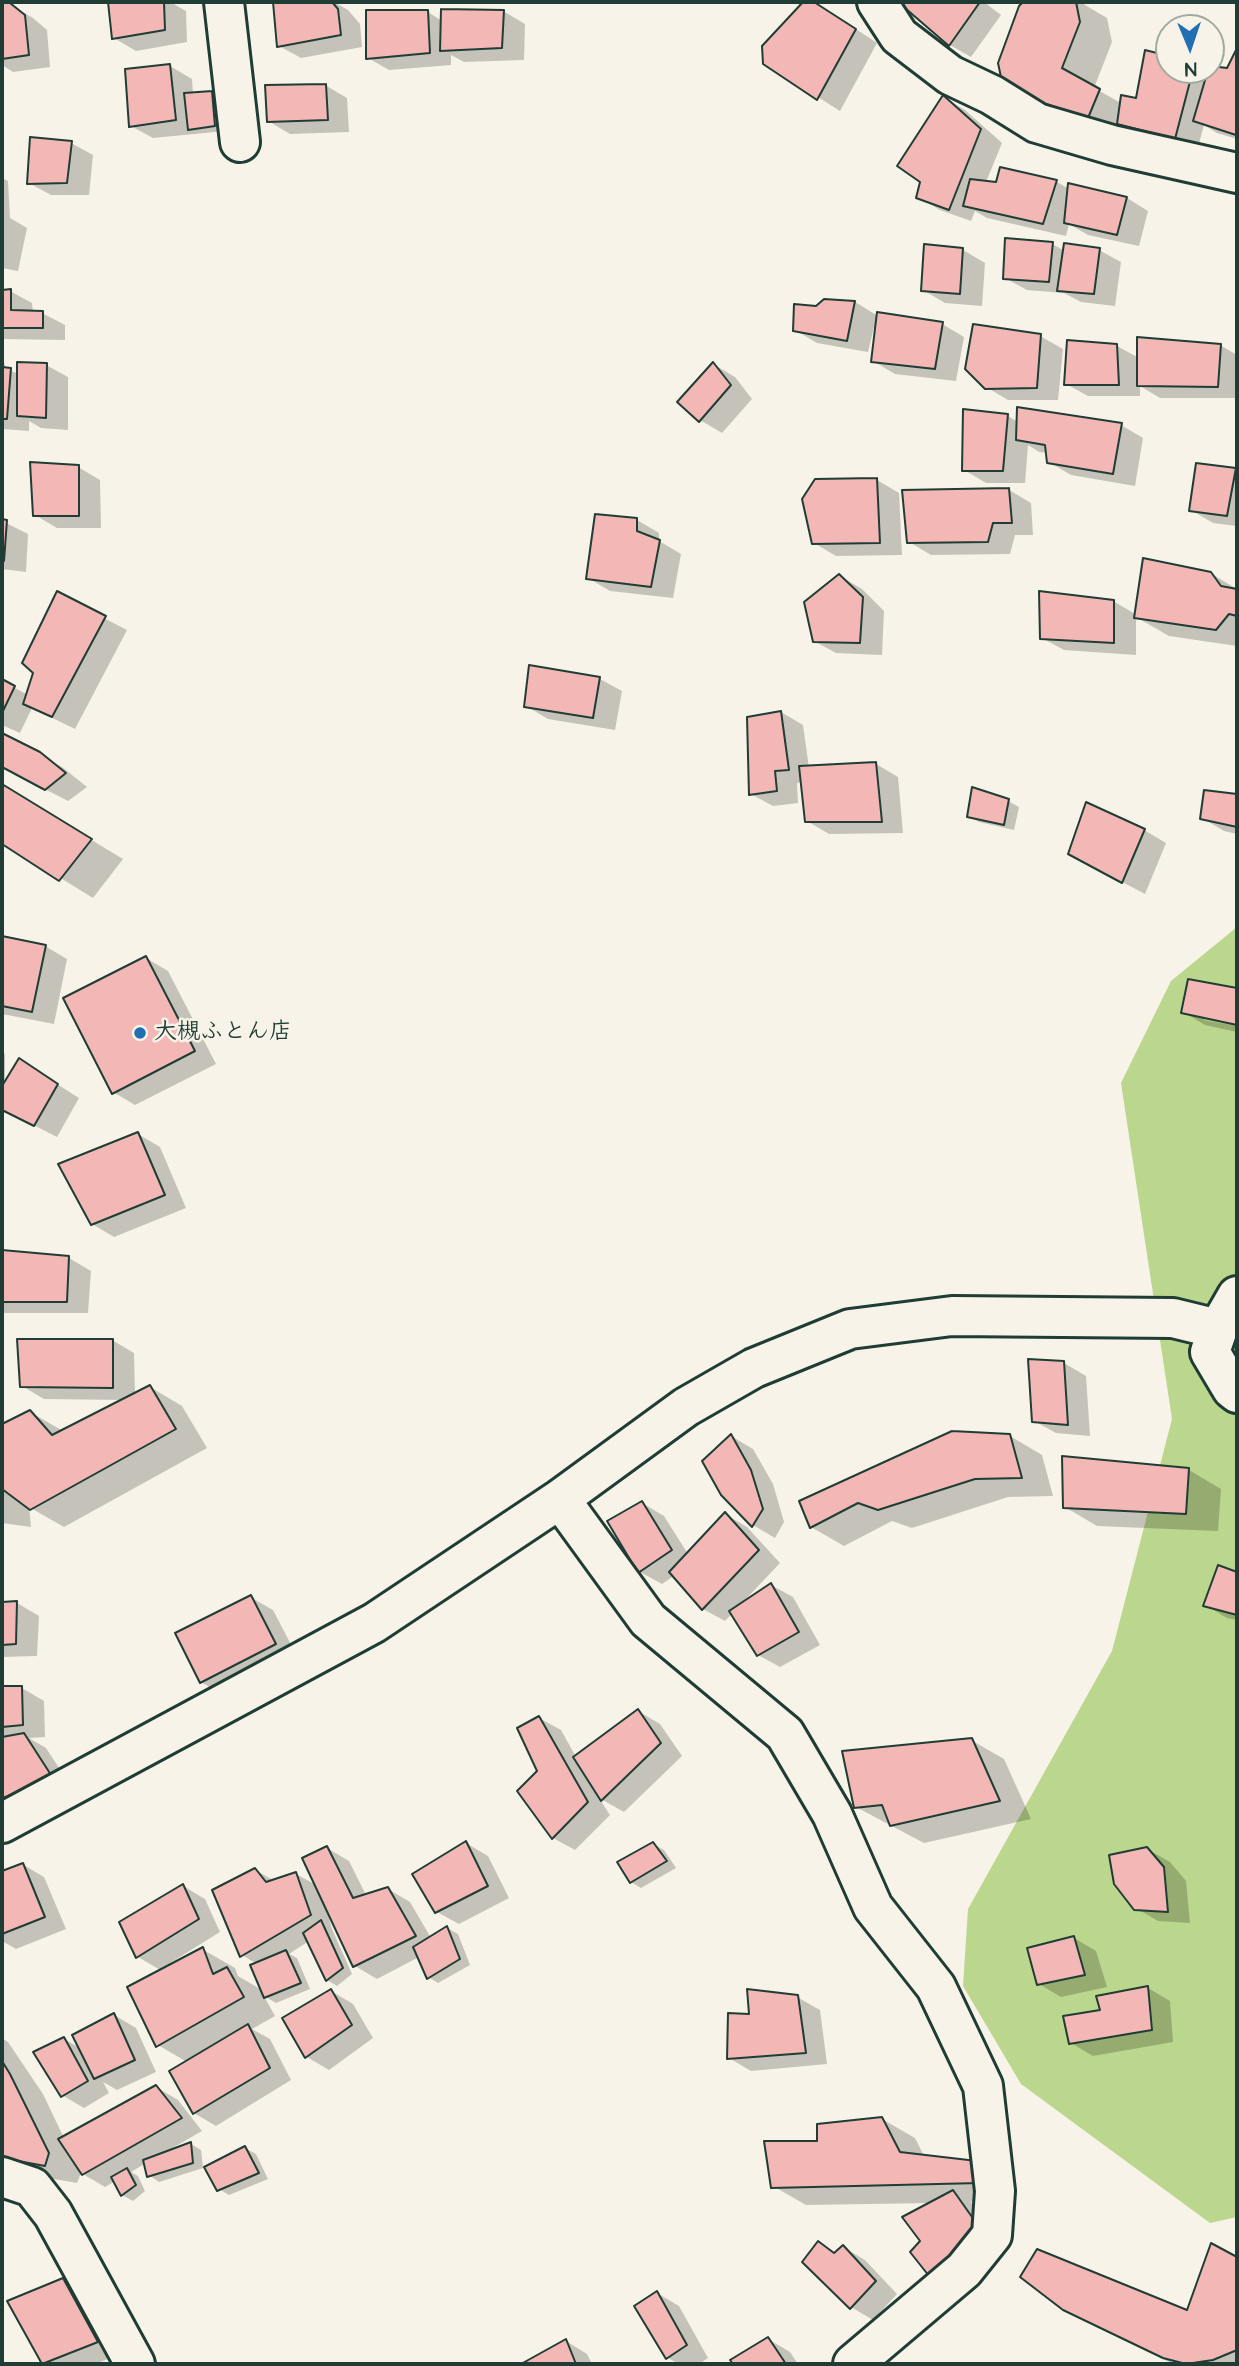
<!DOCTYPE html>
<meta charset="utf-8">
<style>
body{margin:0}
#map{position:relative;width:1239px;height:2366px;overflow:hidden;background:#f7f3e8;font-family:"Architects Daughter",sans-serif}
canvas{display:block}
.frame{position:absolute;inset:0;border:4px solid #1f3d34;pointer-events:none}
.north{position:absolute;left:1155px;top:14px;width:70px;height:70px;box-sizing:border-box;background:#f7f3e8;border:2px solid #a1aaa0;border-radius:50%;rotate:178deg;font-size:19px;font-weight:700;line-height:28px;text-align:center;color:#1f3d34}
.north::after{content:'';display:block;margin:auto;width:24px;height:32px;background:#1f6fb2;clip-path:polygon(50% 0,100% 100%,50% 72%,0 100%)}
</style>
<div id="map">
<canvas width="1239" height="2366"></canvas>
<div class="frame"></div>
<div class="north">N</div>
</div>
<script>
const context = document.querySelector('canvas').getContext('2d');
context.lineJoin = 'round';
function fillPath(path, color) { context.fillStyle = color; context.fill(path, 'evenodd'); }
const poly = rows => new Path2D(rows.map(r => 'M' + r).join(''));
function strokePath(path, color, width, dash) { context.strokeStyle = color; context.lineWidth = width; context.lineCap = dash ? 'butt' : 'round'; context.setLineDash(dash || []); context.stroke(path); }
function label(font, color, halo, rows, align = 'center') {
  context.font = font + ' "Architects Daughter","Klee One",sans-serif'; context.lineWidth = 5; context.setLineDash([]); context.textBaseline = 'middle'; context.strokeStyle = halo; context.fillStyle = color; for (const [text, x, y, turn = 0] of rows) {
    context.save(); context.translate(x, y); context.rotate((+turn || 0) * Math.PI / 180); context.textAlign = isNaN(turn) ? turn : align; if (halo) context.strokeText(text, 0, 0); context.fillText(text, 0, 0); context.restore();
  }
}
const green = poly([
 [1237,927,1237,2217,1210,2223,1021,2084,963,1986,968,1909,1112,1651,1172,1419,1121,1083,1171,981]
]);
const shadow = poly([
 [125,2,170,2,186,11,187,42,136,51,114,38,110,3],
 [275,2,334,2,348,10,360,24,362,47,301,58,279,46],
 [805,2,812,2,830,12,877,43,840,111,764,63,764,47],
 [900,2,984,2,1001,15,971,57,950,45],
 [1026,2,1080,2,1107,18,1112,42,1094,88,1121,103,1137,100,1169,58,1169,70,1204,70,1209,73,1211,68,1228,70,1237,52,1237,139,1217,133,1204,125,1197,151,1141,136,1124,126,1120,135,1077,121,1004,81,1020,7],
 [2,5,10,5,33,18,47,30,50,67,13,72,2,65],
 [503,11,525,24,524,60,464,62,451,55,451,65,389,70,368,58,428,12,442,21],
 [170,66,192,79,193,94,211,92,222,99,225,131,153,138,131,126],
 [325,85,347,98,349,132,290,134,268,121],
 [943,97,965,110,1002,143,986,182,997,184,1001,169,1057,182,1069,189,1127,198,1148,211,1139,246,1088,235,1069,224,1066,236,987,218,975,211,971,221,940,210,918,197],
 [71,143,93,155,89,195,51,195,29,183],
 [2,178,8,181,10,218,27,228,18,271,2,268],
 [1052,244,1065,251,1099,250,1121,262,1115,306,1081,302,1064,293,1027,290,1005,278],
 [925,246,963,250,985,263,982,306,945,303,923,290],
 [10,291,32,303,33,312,42,313,65,325,65,340,2,339,2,292],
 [855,302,878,316,942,324,964,337,956,381,895,374,873,361,877,328,874,327,868,352,817,343,795,330,816,307],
 [1040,336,1063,349,1058,400,1008,400,986,387],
 [1220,345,1237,355,1237,398,1160,398,1140,386,1140,396,1088,396,1066,384,1117,346,1139,358],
 [2,355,6,369,19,374,46,365,68,377,68,430,41,428,29,421,29,431,2,429],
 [713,364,735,377,752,399,722,433,700,420],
 [965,411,1008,416,1018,422,1121,425,1143,438,1135,486,1071,475,1049,462,1048,453,1039,452,1028,445,1025,483,986,483,964,470],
 [1197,464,1237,471,1237,526,1213,523,1191,510],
 [78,467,100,480,101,528,57,528,35,515],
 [877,480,899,493,902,555,836,556,814,543],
 [1009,490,1031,503,1033,535,1015,535,1010,554,931,555,909,542],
 [637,520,659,533,659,541,681,554,673,598,610,591,588,578],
 [2,521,28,534,26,572,2,569],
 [1210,573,1237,589,1237,646,1169,636,1136,617,1136,655,1064,650,1042,638,1113,601,1137,615],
 [840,576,862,589,884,611,882,655,836,653,814,641],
 [57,594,127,630,75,729,32,708,20,733,2,725,2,681,28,695],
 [530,667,600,679,622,691,615,730,548,719,526,706],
 [781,712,803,725,809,768,876,764,898,777,903,833,829,834,807,821,802,782,797,783,798,803,773,806,751,794],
 [2,735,62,767,87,787,68,801,2,767],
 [2,786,123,859,93,898,2,842],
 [1205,792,1237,796,1237,834,1224,831,1202,818],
 [1008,801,1019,807,1014,830,979,822,968,816],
 [1144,830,1166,843,1145,894,1092,866],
 [2,938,45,946,67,959,54,1024,2,1014],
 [146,958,168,971,216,1064,135,1105,113,1092],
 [1190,981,1237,990,1237,1023,1204,1016,1204,1020,1237,1026,1237,1032,1205,1025,1183,1012],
 [2,1052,5,1054,5,1083,19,1060,79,1098,57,1137,6,1111,2,1113],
 [138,1134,160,1147,186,1208,114,1237,92,1224],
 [2,1251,69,1258,91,1271,88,1313,5,1313,2,1311],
 [112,1340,134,1353,135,1395,150,1387,182,1406,207,1448,64,1527,29,1507,31,1527,2,1523,2,1426,30,1412,63,1431,125,1400,44,1399,22,1386],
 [1064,1363,1086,1376,1090,1436,1056,1433,1034,1421],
 [731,1436,753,1449,773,1484,784,1522,775,1538,753,1525],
 [1010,1436,1042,1455,1053,1496,1008,1497,912,1528,892,1521,844,1546,811,1527,802,1502],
 [1189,1470,1221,1489,1218,1531,1097,1526,1065,1507],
 [642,1503,664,1516,688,1554,725,1514,747,1527,780,1563,744,1601,771,1585,793,1597,820,1645,780,1667,758,1655,733,1613,725,1621,703,1609,675,1575,662,1584,640,1572],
 [1219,1567,1237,1574,1237,1620,1227,1618,1205,1605],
 [250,1597,273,1610,297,1656,223,1695,201,1682],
 [17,1603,39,1616,37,1656,2,1657,2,1604],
 [2,1688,22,1688,44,1701,45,1737,29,1738,46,1748,74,1791,26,1810,4,1797,2,1794],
 [638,1711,660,1724,682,1756,624,1812,599,1798,610,1815,575,1850,553,1838,519,1791,539,1772,539,1718,561,1730,576,1757],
 [971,1740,1004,1759,1031,1819,924,1843,856,1807],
 [466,1843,488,1856,509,1898,459,1924,437,1912],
 [653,1844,664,1850,676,1868,641,1888,631,1882],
 [327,1848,349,1861,366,1895,388,1889,410,1902,431,1938,447,1928,458,1934,470,1965,438,1983,428,1977,419,1957,377,1979,355,1966,330,1913,328,1914,332,1929,352,1974,337,1986,327,1980,309,1941,289,1954,297,1958,310,1989,276,2003,264,1996,275,2016,252,2029,270,2039,291,2080,216,2126,194,2113,187,2062,158,2045,162,1971,138,1957,183,1886,205,1899,220,1932,170,1963,171,1966,202,1949,235,1968,238,1976,262,1990,257,1964,242,1955,255,1870,275,1881,296,1874,318,1886],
 [1147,1849,1170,1862,1186,1881,1190,1923,1158,1921,1136,1908],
 [22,1864,44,1877,66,1929,16,1949,2,1941,2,1873],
 [1074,1938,1096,1951,1107,1987,1061,1997,1039,1984],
 [1148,1988,1170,2001,1173,2042,1093,2056,1071,2043,1102,2012],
 [331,1991,353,2004,373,2038,329,2070,307,2057,284,2018],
 [797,1997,820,2010,827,2064,751,2071,729,2058,751,2016],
 [114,2015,136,2028,156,2072,117,2090,103,2082,109,2093,84,2108,62,2095,64,2039,80,2048],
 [2,2038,8,2042,43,2094,64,2138,156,2087,178,2100,202,2131,169,2150,170,2152,191,2144,201,2150,203,2168,159,2182,149,2175,146,2163,131,2172,138,2176,145,2191,133,2201,122,2195,115,2181,105,2187,81,2173,77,2183,2,2170],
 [882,2119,915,2138,924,2156,1012,2201,970,2202,975,2205,1005,2247,922,2241,933,2203,806,2205,773,2186,819,2142],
 [245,2148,256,2154,268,2179,229,2195,219,2189],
 [819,2243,836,2253,843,2247,865,2260,897,2294,873,2320,851,2307],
 [1212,2245,1237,2259,1237,2364,1173,2364,1098,2328,1064,2308,1188,2312],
 [63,2280,85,2293,118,2355,95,2364,43,2363],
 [657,2293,679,2306,708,2358,699,2364,679,2364,668,2358],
 [768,2339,790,2352,798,2364,735,2364,732,2360],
 [566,2341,587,2354,592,2364,525,2364]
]);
const building = poly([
 [108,2,164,2,165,30,112,39,108,2],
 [273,2,332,2,338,9,341,35,277,47,273,2],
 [803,2,814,2,856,29,817,100,763,64,762,46,803,2],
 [898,2,980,2,949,46,898,2],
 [1023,2,1076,2,1080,22,1062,68,1100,89,1088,118,1043,103,1002,82,998,63,1019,6,1023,2],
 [2,3,10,3,25,15,29,55,2,59,2,3],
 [441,9,504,10,502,48,440,51,441,9],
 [366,10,428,10,430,53,366,59,366,10],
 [1237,48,1237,132,1236,135,1193,121,1208,70,1211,70,1211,66,1227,68,1237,48],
 [1145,50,1169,56,1169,70,1193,70,1175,139,1117,124,1121,95,1136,98,1145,50],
 [170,64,176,120,129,127,125,69,170,64],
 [326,84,328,120,267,122,265,85,326,84],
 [212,91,215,126,188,130,184,93,212,91],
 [943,95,981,129,949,210,916,198,920,182,897,166,943,95],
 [30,137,72,141,67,183,27,184,30,137],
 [1000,167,1057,180,1043,224,963,206,970,179,996,182,1000,167],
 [1068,183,1127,197,1117,235,1064,223,1068,183],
 [1005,238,1053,242,1049,282,1003,279,1005,238],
 [1064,243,1100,248,1094,294,1057,291,1064,243],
 [924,244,963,248,960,294,921,291,924,244],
 [11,289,11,310,43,311,43,328,2,328,2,290,11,289],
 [824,299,855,301,847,341,793,331,794,304,816,306,824,299],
 [877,312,943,322,935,369,871,362,877,312],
 [973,324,1041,334,1037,388,985,389,965,369,973,324],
 [1137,337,1221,344,1218,387,1137,386,1137,337],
 [1067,340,1117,344,1119,385,1064,385,1067,340],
 [17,362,47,363,46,418,17,416,17,362],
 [713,362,731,385,699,422,677,402,713,362],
 [2,367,11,368,7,419,2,419,2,367],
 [1017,407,1122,423,1113,474,1047,463,1045,445,1016,440,1017,407],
 [963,409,1008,414,1003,471,962,471,963,409],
 [30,462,79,465,79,516,33,516,30,462],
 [1196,463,1236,468,1227,516,1189,511,1196,463],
 [877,478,880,543,812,544,802,499,815,479,877,478],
 [1009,488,1012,523,993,523,988,542,907,543,902,490,1009,488],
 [595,514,637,518,637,531,660,540,651,587,586,579,595,514],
 [2,519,7,520,4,561,2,561,2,519],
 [1143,558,1211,572,1221,586,1237,589,1237,616,1229,614,1216,630,1134,618,1143,558],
 [839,574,863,597,860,643,813,642,804,602,839,574],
 [57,591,106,616,52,717,23,704,33,673,22,663,57,591],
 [1039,591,1114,600,1114,643,1040,639,1039,591],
 [529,665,600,677,593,718,524,707,529,665],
 [2,679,15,686,2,713,2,679],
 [781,711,789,770,775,771,777,791,749,795,747,717,781,711],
 [2,733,40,752,66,773,45,790,2,767,2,733],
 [876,762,882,822,805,822,799,766,876,762],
 [2,784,92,839,59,881,2,844,2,784],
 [972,787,1009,799,1004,825,967,817,972,787],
 [1204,790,1237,794,1237,827,1200,819,1204,790],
 [1086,802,1145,829,1122,883,1068,854,1086,802],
 [2,936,46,945,32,1012,2,1006,2,936],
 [146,956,195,1051,112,1094,63,998,146,956],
 [1188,979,1237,988,1237,1025,1181,1013,1188,979],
 [19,1058,58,1084,34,1126,2,1110,2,1086,19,1058],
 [138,1132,165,1195,91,1225,58,1164,138,1132],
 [2,1250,69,1256,67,1302,2,1302,2,1250],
 [17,1339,113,1339,113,1388,20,1387,17,1339],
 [1028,1359,1064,1361,1068,1425,1032,1422,1028,1359],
 [150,1385,176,1429,30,1510,2,1489,2,1424,30,1410,52,1435,150,1385],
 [952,1431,1010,1434,1022,1478,975,1479,878,1510,858,1503,810,1528,799,1501,952,1431],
 [731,1434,751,1470,763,1509,752,1527,721,1495,702,1461,731,1434],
 [1062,1456,1189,1468,1186,1514,1063,1508,1062,1456],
 [642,1501,672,1550,638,1573,607,1521,642,1501],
 [725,1512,759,1550,702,1610,669,1572,725,1512],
 [1218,1565,1237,1572,1237,1615,1203,1606,1218,1565],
 [771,1583,799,1632,757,1656,729,1611,771,1583],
 [251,1595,276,1644,200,1683,175,1633,251,1595],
 [17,1601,16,1644,2,1645,2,1602,17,1601],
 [2,1686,22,1686,23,1725,2,1727,2,1686],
 [638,1709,661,1743,601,1801,573,1757,638,1709],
 [539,1716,588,1802,552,1839,517,1791,537,1771,517,1728,539,1716],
 [24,1733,53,1778,3,1798,2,1737,24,1733],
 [972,1738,1000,1801,890,1826,882,1805,854,1808,842,1751,972,1738],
 [466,1841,488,1886,435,1913,412,1874,466,1841],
 [653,1842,667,1861,630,1883,617,1862,653,1842],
 [327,1846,353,1898,388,1887,416,1936,353,1967,302,1858,327,1846],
 [1147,1847,1164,1867,1168,1912,1134,1910,1114,1884,1109,1855,1147,1847],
 [23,1863,45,1917,2,1934,2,1871,23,1863],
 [255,1868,266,1882,296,1872,311,1915,240,1957,212,1890,255,1868],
 [183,1884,199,1919,136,1958,119,1922,183,1884],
 [321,1920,343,1968,326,1981,303,1933,321,1920],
 [447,1926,460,1959,427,1979,413,1947,447,1926],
 [1074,1936,1085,1975,1037,1985,1027,1948,1074,1936],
 [203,1947,213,1974,227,1967,244,1997,156,2047,127,1987,203,1947],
 [286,1950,301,1983,264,1998,250,1965,286,1950],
 [1148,1986,1152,2030,1069,2044,1063,2016,1100,2010,1096,1996,1148,1986],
 [331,1989,352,2025,305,2058,282,2018,331,1989],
 [747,1989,798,1995,806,2053,727,2059,728,2013,749,2014,747,1989],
 [114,2013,135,2060,94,2079,72,2035,114,2013],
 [248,2024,270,2068,193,2114,169,2071,248,2024],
 [64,2037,88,2081,61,2097,33,2052,64,2037],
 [2,2061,10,2074,49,2153,45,2166,2,2158,2,2061],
 [156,2085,182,2118,82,2175,58,2139,156,2085],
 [882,2117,900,2152,977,2161,980,2183,771,2188,764,2141,817,2141,817,2124,882,2117],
 [191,2142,193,2163,147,2177,143,2160,191,2142],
 [245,2146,259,2173,217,2191,204,2167,245,2146],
 [127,2168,136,2185,121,2196,111,2177,127,2168],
 [953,2190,984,2234,933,2281,910,2252,920,2241,902,2217,953,2190],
 [818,2241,834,2253,843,2245,876,2281,850,2309,802,2262,818,2241],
 [1211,2243,1237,2257,1237,2350,1213,2360,1186,2364,1163,2358,1063,2310,1020,2277,1037,2249,1187,2310,1211,2243],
 [63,2278,98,2342,42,2364,7,2301,63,2278],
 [657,2291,687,2345,666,2359,634,2306,657,2291],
 [768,2337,786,2364,733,2364,730,2360,768,2337],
 [566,2339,576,2364,521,2364,566,2339]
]);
const minor = poly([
 [224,2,240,142],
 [877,2,899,36,950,75,992,95,1037,123,1112,145,1237,173],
 [1237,1296,1218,1329,1210,1352,1232,1389,1237,1393],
 [560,1499,648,1620,785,1734,832,1814,873,1907,936,1987,983,2086,995,2191,992,2235,964,2270,853,2364],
 [2,1823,374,1623,560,1499,686,1407,754,1368,850,1329,952,1316,1173,1318,1218,1329],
 [2,2177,32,2187,53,2214,135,2364]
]);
const markers = [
 [140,1033,7,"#1f6fb2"]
];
const poiNames = [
 ["大槻ふとん店",154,1033]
];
fillPath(green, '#bbd68d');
fillPath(shadow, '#0003');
fillPath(building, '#f3b7b5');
strokePath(building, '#1f3d34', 2);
strokePath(minor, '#1f3d34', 44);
strokePath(minor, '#f7f3e8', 38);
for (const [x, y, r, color] of markers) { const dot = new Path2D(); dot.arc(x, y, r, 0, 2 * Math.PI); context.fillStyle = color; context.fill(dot); strokePath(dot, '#f7f3e8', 2.5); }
label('bold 23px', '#1f3d34', '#f7f3e8', poiNames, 'left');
</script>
